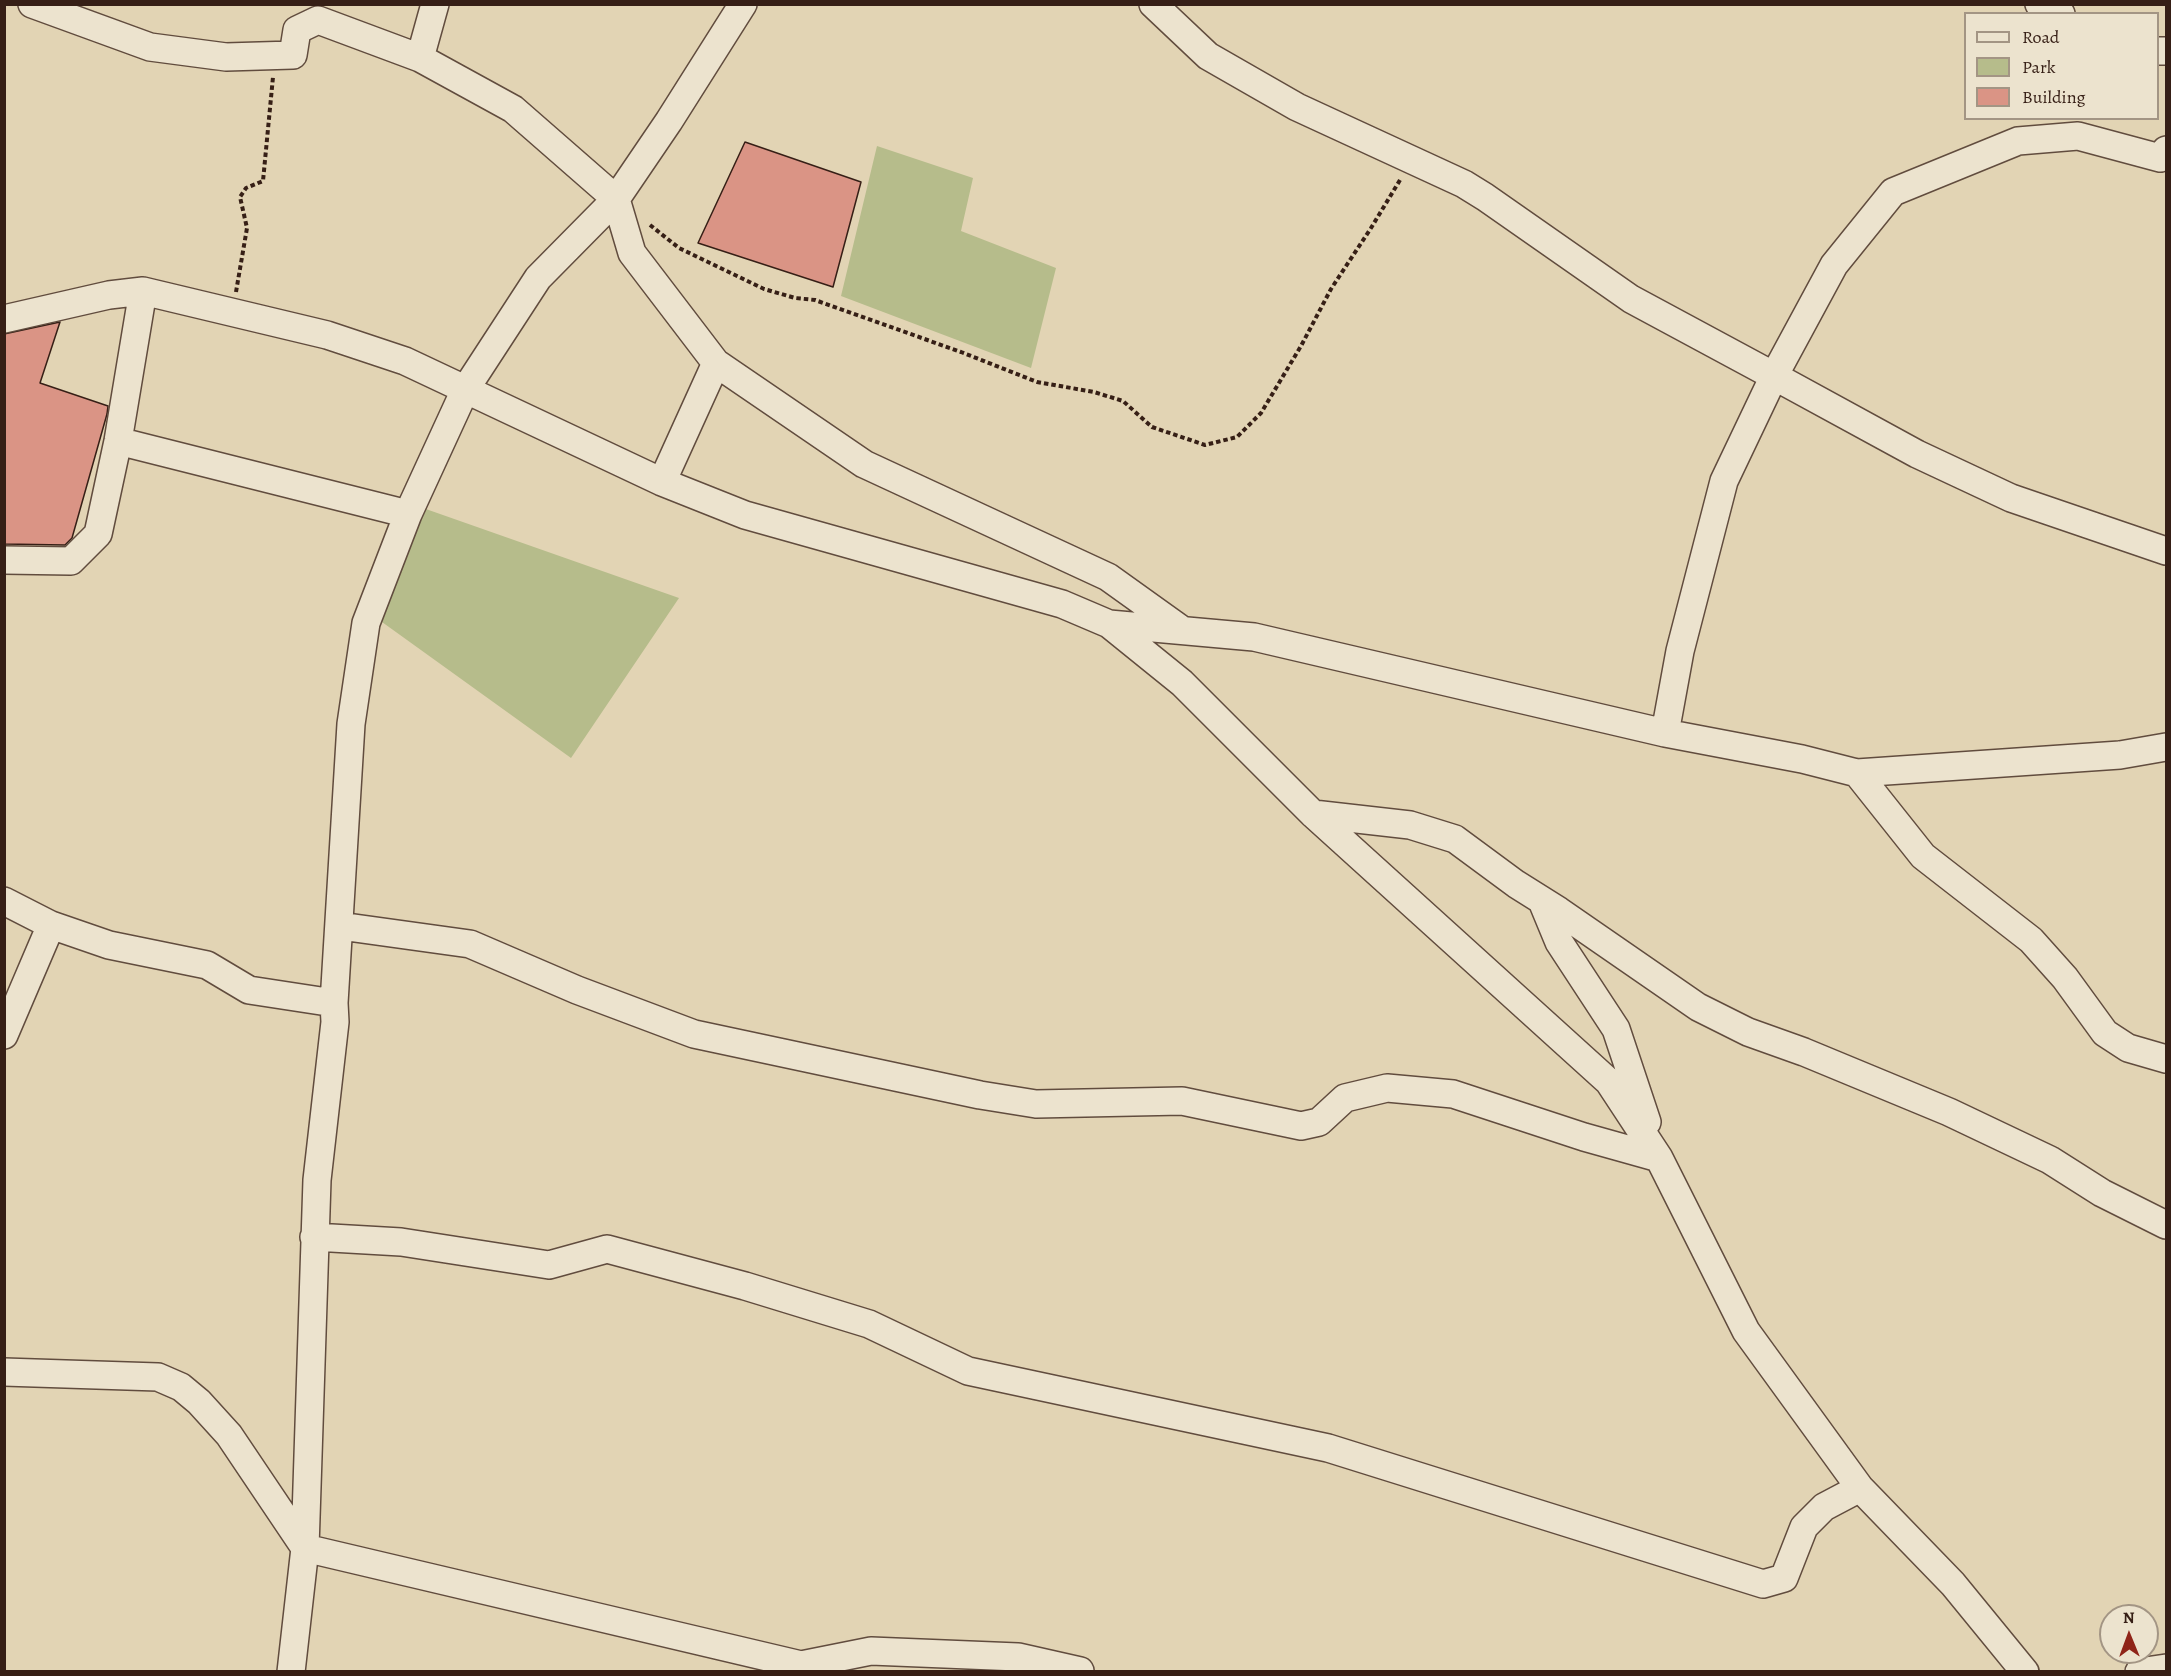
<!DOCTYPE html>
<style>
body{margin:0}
#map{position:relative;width:2171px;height:1676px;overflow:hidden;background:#e2d4b4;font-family:Alegreya,serif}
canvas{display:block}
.frame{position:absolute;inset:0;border:6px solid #361f16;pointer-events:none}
.legend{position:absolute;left:1964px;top:12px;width:195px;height:108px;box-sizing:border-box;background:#ece3ce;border:2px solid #a39584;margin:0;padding:8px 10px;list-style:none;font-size:18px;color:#361f16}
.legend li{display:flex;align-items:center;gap:12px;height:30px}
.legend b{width:30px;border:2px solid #a39584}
.north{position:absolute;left:2099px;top:1604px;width:60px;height:60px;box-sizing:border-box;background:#ece3ce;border:2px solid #a39584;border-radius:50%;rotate:359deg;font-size:16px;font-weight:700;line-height:24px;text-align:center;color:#361f16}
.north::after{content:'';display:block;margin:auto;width:21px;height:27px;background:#8f2418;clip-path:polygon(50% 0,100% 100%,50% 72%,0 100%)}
</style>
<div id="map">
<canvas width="2171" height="1676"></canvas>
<div class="frame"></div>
<ul class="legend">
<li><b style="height:8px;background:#ece3ce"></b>Road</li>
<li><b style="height:16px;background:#b6bc8b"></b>Park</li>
<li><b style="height:16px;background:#da9485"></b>Building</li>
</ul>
<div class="north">N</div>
</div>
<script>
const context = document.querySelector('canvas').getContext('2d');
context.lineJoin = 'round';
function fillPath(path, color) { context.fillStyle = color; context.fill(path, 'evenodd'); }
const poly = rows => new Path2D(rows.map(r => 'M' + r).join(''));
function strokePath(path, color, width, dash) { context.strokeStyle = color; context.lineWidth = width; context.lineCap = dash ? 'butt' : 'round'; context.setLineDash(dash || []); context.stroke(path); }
const green = poly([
 [877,146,973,178,961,231,1056,268,1031,368,841,296],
 [423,508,679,598,571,758,382,622]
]);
const building = poly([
 [745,142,861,182,833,287,698,243,745,142],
 [60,322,40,383,108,406,107,414,72,538,65,545,4,544,4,334,60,322]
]);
const path = poly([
 [650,225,679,248,764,289,795,298,815,300,961,352,1037,382,1094,392,1123,401,1152,427,1205,445,1237,437,1261,413,1301,346,1331,289,1371,228,1400,180],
 [236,292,247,228,240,197,246,188,263,181,273,77]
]);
const minor = poly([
 [32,4,150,47,226,57,293,55,297,30,318,20,420,58,513,109,616,199,632,253,716,363,662,482],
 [1153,4,1208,56,1297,107,1464,184,1485,197,1631,299,1774,376,1917,454,2011,498,2166,551],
 [2039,4,2061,14],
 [2158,51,2166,51],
 [420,58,435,4],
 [4,319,109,295,143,291,327,335,405,361,662,482,745,515,1062,604,1109,624,1182,683,1313,814,1609,1082,1659,1158,1746,1331,1860,1488,1953,1584,2025,1672],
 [716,363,864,464,1108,577,1182,630],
 [118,441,408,514],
 [4,560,71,561,98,534,118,441,143,291],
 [1109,624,1254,637,1665,733,1802,759,1857,773,2120,755,2166,747],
 [1665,733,1680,651,1724,481,1774,376,1834,265,1893,192,2018,141,2078,136,2160,158,2166,150],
 [1857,773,1923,856,2031,940,2065,978,2105,1033,2128,1048,2166,1059],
 [1313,814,1410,825,1455,839,1516,884,1559,911,1698,1007,1748,1032,1804,1052,1949,1112,2050,1160,2102,1193,2166,1225],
 [4,901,51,925,109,945,207,965,249,990,334,1003],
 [1542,901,1559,942,1616,1029,1647,1122],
 [340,926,470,944,577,990,694,1034,980,1095,1036,1104,1182,1101,1301,1126,1319,1122,1345,1098,1387,1088,1453,1094,1584,1137,1659,1158],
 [4,1035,51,925],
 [314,1237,401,1242,549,1265,607,1249,745,1286,869,1324,968,1371,1328,1448,1763,1584,1784,1578,1804,1527,1824,1507,1860,1488],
 [4,1372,158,1377,181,1387,199,1402,229,1435,305,1548,801,1665,871,1651,1018,1657,1080,1671],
 [291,1672,305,1548,317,1180,335,1022,334,1003,351,724,366,623,408,514,465,390,538,278,616,199,669,121,743,4],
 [2139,1672,2166,1668]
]);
fillPath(green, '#b6bc8b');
fillPath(building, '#da9485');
strokePath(building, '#361f16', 1.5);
strokePath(minor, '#614c3e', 30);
strokePath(path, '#361f16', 4, [4.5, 3]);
strokePath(minor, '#ece3ce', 27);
</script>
